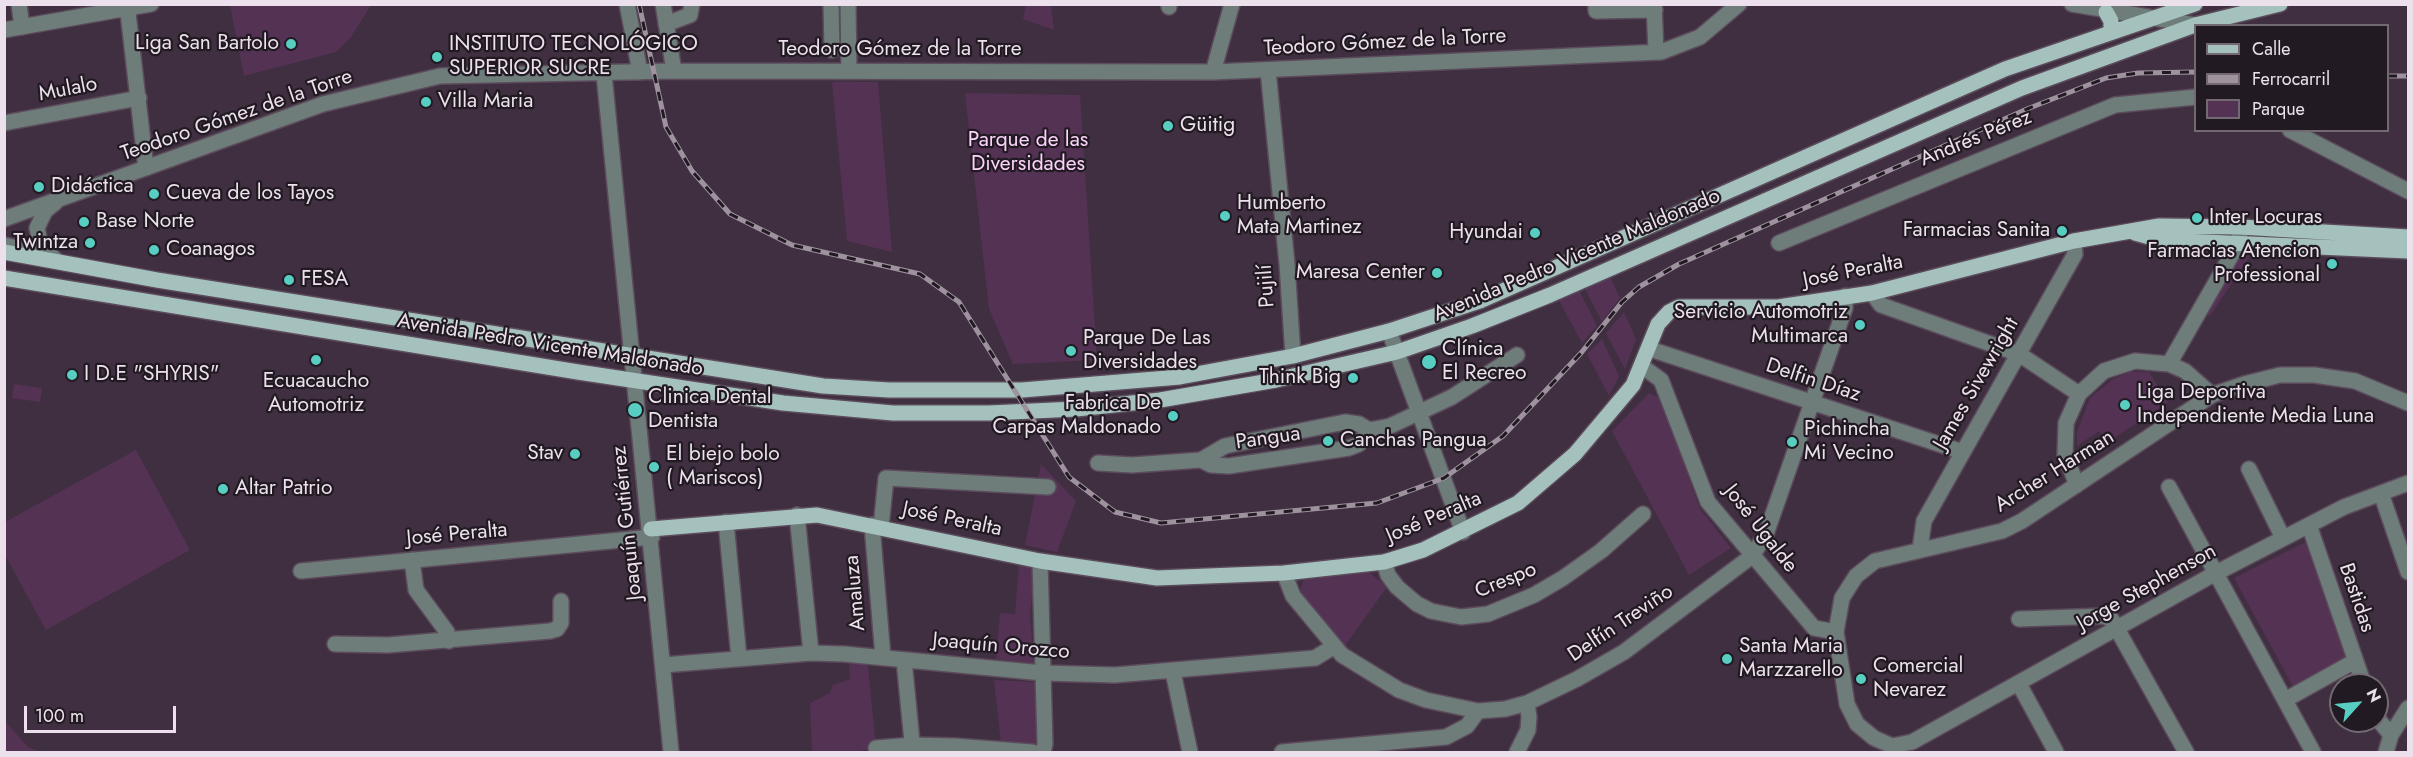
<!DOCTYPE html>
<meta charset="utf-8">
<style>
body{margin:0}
#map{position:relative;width:2413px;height:757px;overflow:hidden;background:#402f40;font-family:Jost,sans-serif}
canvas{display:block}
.frame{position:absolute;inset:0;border:6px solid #ebe0eb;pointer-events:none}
.legend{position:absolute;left:2194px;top:24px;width:195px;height:108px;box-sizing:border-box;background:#221a22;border:2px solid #726972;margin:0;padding:8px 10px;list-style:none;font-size:18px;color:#ebe0eb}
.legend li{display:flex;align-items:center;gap:12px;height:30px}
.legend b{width:30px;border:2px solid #726972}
.north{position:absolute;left:2329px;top:673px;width:60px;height:60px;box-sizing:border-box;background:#221a22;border:2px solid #726972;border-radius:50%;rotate:63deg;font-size:16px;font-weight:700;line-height:24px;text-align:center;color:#ebe0eb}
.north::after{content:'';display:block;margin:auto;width:21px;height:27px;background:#57cec1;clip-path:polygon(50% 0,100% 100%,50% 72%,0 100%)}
.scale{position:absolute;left:24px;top:706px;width:152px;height:27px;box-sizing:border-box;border:3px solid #ebe0eb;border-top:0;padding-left:8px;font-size:18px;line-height:21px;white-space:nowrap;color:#ebe0eb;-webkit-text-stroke:4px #221a22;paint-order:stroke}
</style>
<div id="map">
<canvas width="2413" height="757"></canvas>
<div class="frame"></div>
<ul class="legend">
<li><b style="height:8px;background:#a4c1bd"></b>Calle</li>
<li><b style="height:8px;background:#9f929f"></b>Ferrocarril</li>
<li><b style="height:16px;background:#543254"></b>Parque</li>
</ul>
<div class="north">N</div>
<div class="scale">100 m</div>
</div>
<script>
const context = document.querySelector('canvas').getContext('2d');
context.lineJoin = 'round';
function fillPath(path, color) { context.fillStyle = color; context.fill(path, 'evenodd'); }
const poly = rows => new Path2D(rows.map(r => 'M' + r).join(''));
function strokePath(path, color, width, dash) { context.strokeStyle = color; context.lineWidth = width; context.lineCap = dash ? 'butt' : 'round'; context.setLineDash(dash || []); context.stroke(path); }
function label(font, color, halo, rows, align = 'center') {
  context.font = font + ' Jost,sans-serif'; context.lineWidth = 4.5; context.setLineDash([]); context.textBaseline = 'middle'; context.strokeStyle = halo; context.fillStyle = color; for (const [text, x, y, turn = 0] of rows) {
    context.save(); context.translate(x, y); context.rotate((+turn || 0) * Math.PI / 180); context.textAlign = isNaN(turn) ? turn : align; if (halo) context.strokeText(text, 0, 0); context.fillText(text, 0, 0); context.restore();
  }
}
const green = poly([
 [230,5,230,4,371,5,351,37,336,52,244,76],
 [1026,5,1051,5,1054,30,1023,19],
 [832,82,878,82,892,252,847,241],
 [965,93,1080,95,1097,360,1013,364,989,309],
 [2243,251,2250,256,2210,316,2206,313],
 [1610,277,1620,298,1602,322,1583,285],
 [1578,288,1597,326,1582,343,1557,297],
 [1624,312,1636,339,1625,369,1606,333],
 [1602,339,1619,376,1609,396,1587,354],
 [2129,372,2149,372,2168,402,2107,443,2099,431,2077,446,2077,432,2090,398,2113,379],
 [14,384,42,388,40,402,12,398],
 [1649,393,1660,398,1700,509,1731,548,1689,575,1612,431],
 [136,450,190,550,46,630,5,555,5,522],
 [1041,464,1076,501,1057,552,1025,545],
 [2306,542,2349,658,2295,690,2234,578],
 [1019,564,1035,568,1030,615,1034,664,996,659,1000,613,1015,614],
 [1365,569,1387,587,1342,650,1304,601,1300,590,1304,579,1313,574],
 [849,663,868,665,876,748,854,752,812,752,810,703,830,693,833,685,850,679],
 [994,680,1037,682,1038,747,1001,744],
 [4,720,28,747,41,752,5,752]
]);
const minor = poly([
 [19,4,22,27],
 [127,4,146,168],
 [627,4,640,72],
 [663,4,674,71],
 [831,4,832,50],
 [848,4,849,71],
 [1596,4,1596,11,1655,10],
 [1654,4,1656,52],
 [2072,4,2195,25],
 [1169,7,1169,4],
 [666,24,690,15,692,4],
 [4,30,151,4],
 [1268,70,1287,264,1293,356],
 [1213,72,1232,4],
 [604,74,671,752],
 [4,123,139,98],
 [2290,130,2408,191],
 [55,203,45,211,37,228,41,247,56,260],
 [4,219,323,104,440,76,674,71,1213,72,1661,52,1700,37,1739,4],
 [1779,243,2115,105,2196,97],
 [4,245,42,253],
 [1872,293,1881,305,2019,354,2079,394],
 [1389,331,1463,532],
 [1650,349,1963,452],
 [2169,364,2239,242,2240,233],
 [1643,367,1661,380,1708,502,1814,628,1836,632],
 [2408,403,2355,381,2314,375,2280,375,2244,384,2212,395,2022,521,2002,531,1875,561,1856,576,1842,598,1836,632,1847,704,1857,724,1874,738,1892,746,1912,742,2216,573,2344,507,2408,483],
 [1201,460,1225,446,1345,422,1359,424,1369,430,1390,426,1452,397,1517,355],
 [1098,463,1132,465,1201,460,1211,465,1229,466,1349,448,1359,444,1369,430],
 [2249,469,2283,538],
 [2077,485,2065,455,2066,423,2079,394,2104,371,2135,361,2169,364,2185,371,2212,395],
 [2169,487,2313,752],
 [2381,493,2408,572],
 [797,515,811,653],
 [726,522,739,658],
 [872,525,883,657],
 [2309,525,2364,685],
 [881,527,886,478,1048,487],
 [1920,549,1924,521,2075,254,2074,241],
 [412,560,416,590,447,632,449,641],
 [1040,561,1045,744,1043,752],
 [1384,562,1388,575,1397,587,1417,604,1431,611,1461,617,1488,614,1534,595,1563,578,1601,551,1643,514],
 [301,571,652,537],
 [1284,573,1293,596,1342,655,1399,690,1426,700,1478,711,1505,709,1527,703,1577,679,1624,652,1752,556,1766,534,1845,308,1845,296],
 [2019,619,2104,616,2112,620,2186,752],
 [335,644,388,645,550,631,557,629,561,623,561,601],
 [904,660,913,752],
 [663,665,811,653,844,654,1043,673,1115,675,1315,658,1333,647],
 [1173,672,1190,752],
 [2019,684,2056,752],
 [2285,700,2355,661],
 [2377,718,2391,735],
 [876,748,912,745,955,746,1032,752],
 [1282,752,1446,737,1467,726,1478,711],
 [1517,752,1528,730,1529,717,1527,703],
 [2386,752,2391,735,2408,708]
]);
const major = poly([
 [2106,12,2111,21,2111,32],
 [2135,233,2160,240,2408,251],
 [4,252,157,280,823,386,889,390,1022,390,1180,377,1293,356,1389,331,1480,301,2005,69,2195,4],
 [4,278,578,372,783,403,893,413,989,413,1076,409,1160,400,1276,380,1397,352,1472,326,1550,295,2022,88,2195,25,2280,4],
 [651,529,817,515,1040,561,1157,578,1284,573,1384,562,1423,550,1518,503,1575,454,1633,385,1658,324,1669,312,1679,307,1778,307,1872,293,2074,241,2159,226,2240,227,2408,237]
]);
const rail = poly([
 [639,4,666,127,692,171,730,214,792,245,920,274,959,302,1069,477,1115,512,1161,523,1377,503,1444,478,1503,436,1581,353,1622,302,1639,287,1679,264,2027,109,2106,78,2138,73,2196,72],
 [2388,76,2408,76]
]);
const markers = [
 [291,44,6,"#57cec1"],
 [437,57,6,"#57cec1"],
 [426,102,6,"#57cec1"],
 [1168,126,6,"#57cec1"],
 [39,187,6,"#57cec1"],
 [154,194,6,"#57cec1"],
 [1225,216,6,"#57cec1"],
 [2197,218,6,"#57cec1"],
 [84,222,6,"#57cec1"],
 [2062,231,6,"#57cec1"],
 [1535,233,6,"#57cec1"],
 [90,243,6,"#57cec1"],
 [154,250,6,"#57cec1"],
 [2332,264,6,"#57cec1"],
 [1437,273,6,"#57cec1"],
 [289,280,6,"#57cec1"],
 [1860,325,6,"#57cec1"],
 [1071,351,6,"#57cec1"],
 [316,360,6,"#57cec1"],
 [1429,362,8,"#57cec1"],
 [72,375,6,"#57cec1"],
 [1353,378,6,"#57cec1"],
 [2125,405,6,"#57cec1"],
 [635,410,8,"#57cec1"],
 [1173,416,6,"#57cec1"],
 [1328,441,6,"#57cec1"],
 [1792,442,6,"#57cec1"],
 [575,454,6,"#57cec1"],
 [654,467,6,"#57cec1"],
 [223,489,6,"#57cec1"],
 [1727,659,6,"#57cec1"],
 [1861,679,6,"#57cec1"]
];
const streetNames = [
 ["Teodoro Gómez de la Torre",1385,43,-3],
 ["Teodoro Gómez de la Torre",900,50],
 ["Mulalo",68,90,-11],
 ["Teodoro Gómez de la Torre",237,116,-19],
 ["Andrés Pérez",1976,139,-22],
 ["Avenida Pedro Vicente Maldonado",1577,256,-23],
 ["José Peralta",1853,272,-11],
 ["Pujilí",1267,286,-94],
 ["Avenida Pedro Vicente Maldonado",550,346,9],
 ["Delfin Díaz",1813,381,18],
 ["James Sivewright",1977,384,-60],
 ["Pangua",1268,439,-8],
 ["Archer Harman",2055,472,-32],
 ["José Peralta",1434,518,-23],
 ["José Peralta",952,520,12],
 ["Joaquín Gutiérrez",628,523,-96],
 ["José Ugalde",1760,529,52],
 ["José Peralta",457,535,-5],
 ["Crespo",1506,581,-22],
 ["Jorge Stephenson",2147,588,-29],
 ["Amaluza",856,593,-95],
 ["Bastidas",2356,598,71],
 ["Delfín Treviño",1621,624,-34],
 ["Joaquín Orozco",1001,647,5]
];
const poiNames = [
 ["Liga San Bartolo",279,44,"right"],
 ["INSTITUTO TECNOLÓGICO",449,45],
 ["SUPERIOR SUCRE",449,69],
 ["Villa Maria",438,102],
 ["Güitig",1180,126],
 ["Didáctica",51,187],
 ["Cueva de los Tayos",166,194],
 ["Humberto",1237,204],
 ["Mata Martinez",1237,228],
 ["Inter Locuras",2209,218],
 ["Base Norte",96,222],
 ["Farmacias Sanita",2050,231,"right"],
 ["Hyundai",1523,233,"right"],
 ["Twintza",78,243,"right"],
 ["Coanagos",166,250],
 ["Farmacias Atencion",2320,252,"right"],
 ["Professional",2320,276,"right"],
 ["Maresa Center",1425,273,"right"],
 ["FESA",301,280],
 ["Servicio Automotriz",1848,313,"right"],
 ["Multimarca",1848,337,"right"],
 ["Parque De Las",1083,339],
 ["Diversidades",1083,363],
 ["Clínica",1442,350],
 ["El Recreo",1442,374],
 ["I D.E \"SHYRIS\"",84,375],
 ["Think Big",1341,378,"right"],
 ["Ecuacaucho",316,382,"center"],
 ["Automotriz",316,406,"center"],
 ["Liga Deportiva",2137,393],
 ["Independiente Media Luna",2137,417],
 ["Clinica Dental",648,398],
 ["Dentista",648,422],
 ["Fabrica De",1161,404,"right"],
 ["Carpas Maldonado",1161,428,"right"],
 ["Pichincha",1804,430],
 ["Mi Vecino",1804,454],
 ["Canchas Pangua",1340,441],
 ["Stav",563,454,"right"],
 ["El biejo bolo",666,455],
 ["( Mariscos)",666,479],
 ["Altar Patrio",235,489],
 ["Santa Maria",1739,647],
 ["Marzzarello",1739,671],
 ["Comercial",1873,667],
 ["Nevarez",1873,691]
];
const parkNames = [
 ["Parque de las",1028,141],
 ["Diversidades",1028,165]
];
fillPath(green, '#543254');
strokePath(minor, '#5b4b5b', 18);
strokePath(major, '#5b4b5b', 18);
strokePath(minor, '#6e7c7a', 15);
strokePath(major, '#a4c1bd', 15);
strokePath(rail, '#9f929f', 5);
strokePath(rail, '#221a22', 3, [9]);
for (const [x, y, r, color] of markers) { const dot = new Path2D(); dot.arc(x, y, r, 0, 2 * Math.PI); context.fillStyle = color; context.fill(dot); strokePath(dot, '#221a22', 2); }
label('21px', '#ebe0eb', '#221a22', streetNames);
label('21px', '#ebe0eb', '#221a22', poiNames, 'left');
label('21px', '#fbd3fa', '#221a22', parkNames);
</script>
